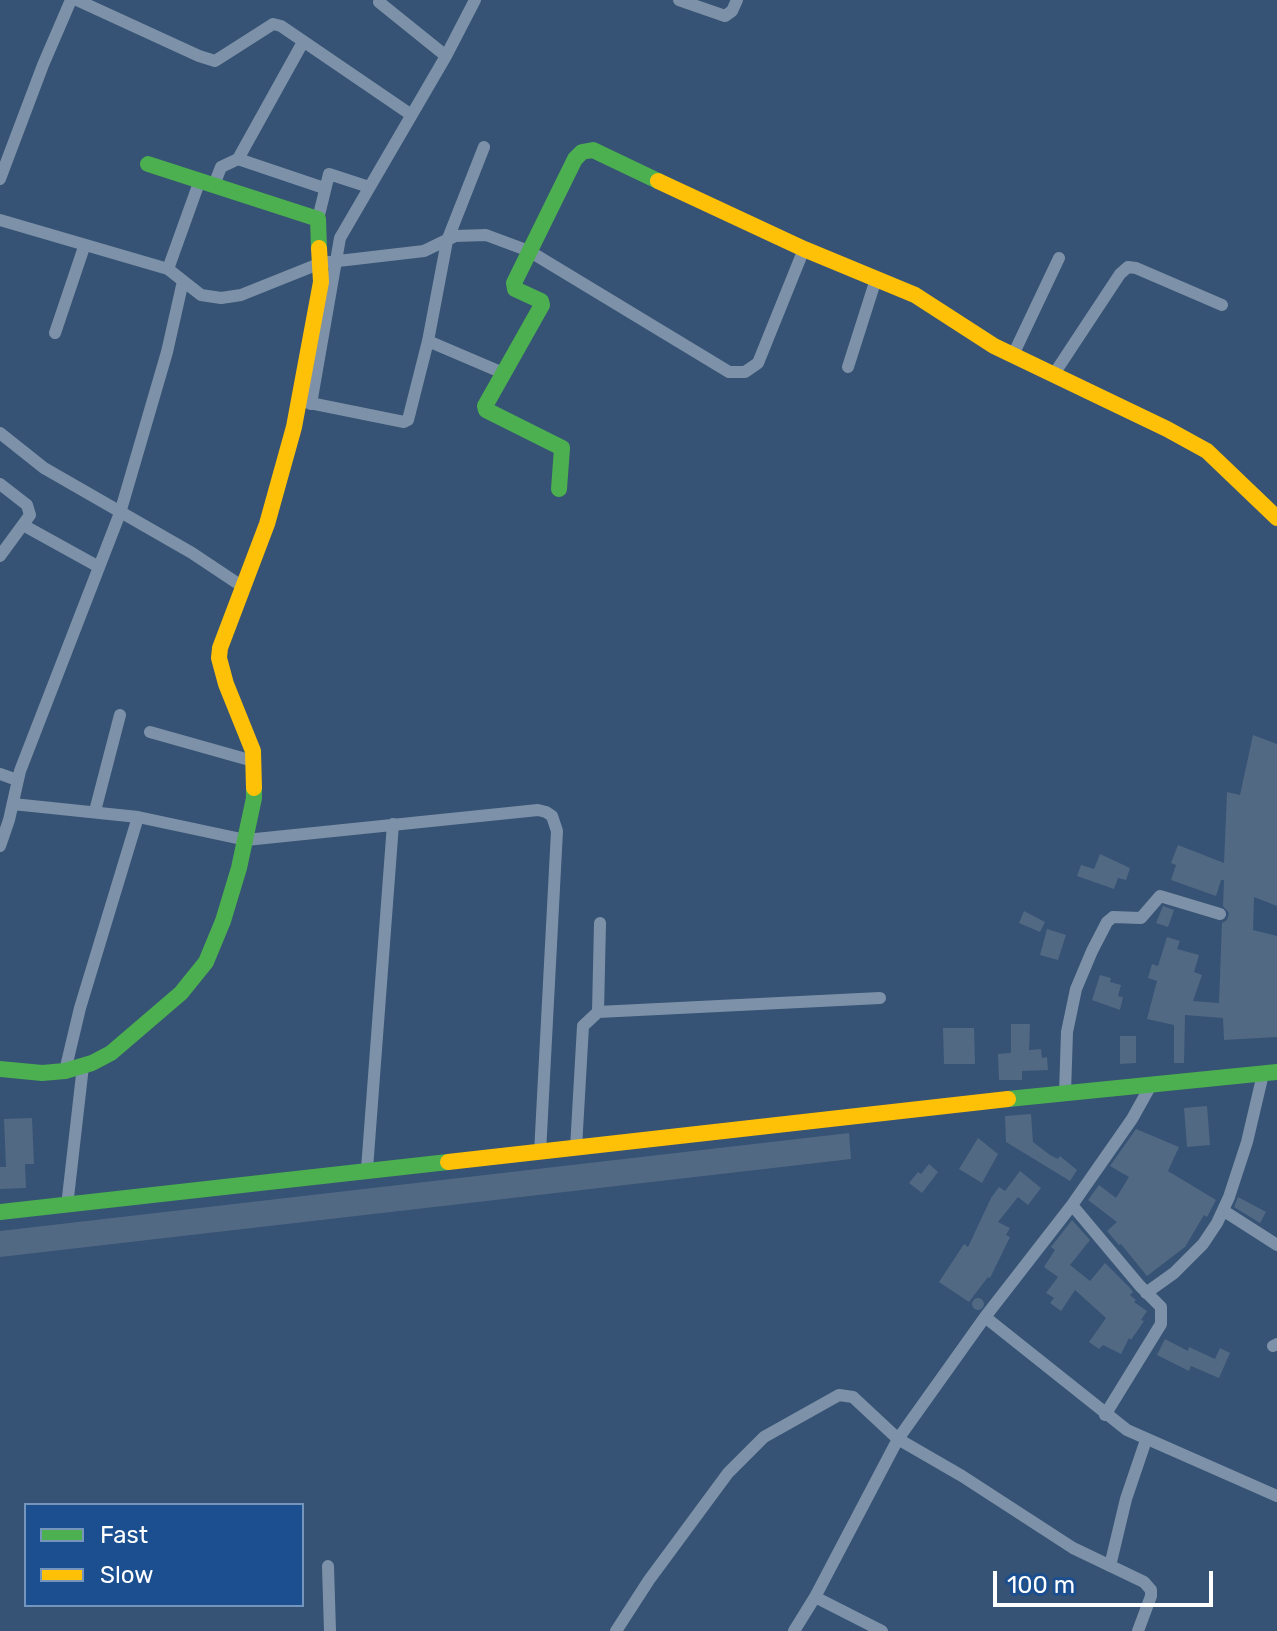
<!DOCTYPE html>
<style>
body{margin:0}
#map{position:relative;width:1277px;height:1631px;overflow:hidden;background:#365274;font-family:Rubik,sans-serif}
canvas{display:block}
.legend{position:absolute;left:24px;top:1503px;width:280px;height:104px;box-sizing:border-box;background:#1b4f8f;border:2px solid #7695bc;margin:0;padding:10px 14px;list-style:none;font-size:24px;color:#fff}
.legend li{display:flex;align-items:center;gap:16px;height:40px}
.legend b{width:40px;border:2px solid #7695bc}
.scale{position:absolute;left:993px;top:1571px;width:220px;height:36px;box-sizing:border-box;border:4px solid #fff;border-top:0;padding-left:10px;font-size:24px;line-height:28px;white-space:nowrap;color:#fff;-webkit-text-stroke:6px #1b4f8f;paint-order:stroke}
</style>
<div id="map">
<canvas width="1277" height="1631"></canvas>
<ul class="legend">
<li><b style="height:10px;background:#4caf50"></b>Fast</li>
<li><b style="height:10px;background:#ffc107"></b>Slow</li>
</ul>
<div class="scale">100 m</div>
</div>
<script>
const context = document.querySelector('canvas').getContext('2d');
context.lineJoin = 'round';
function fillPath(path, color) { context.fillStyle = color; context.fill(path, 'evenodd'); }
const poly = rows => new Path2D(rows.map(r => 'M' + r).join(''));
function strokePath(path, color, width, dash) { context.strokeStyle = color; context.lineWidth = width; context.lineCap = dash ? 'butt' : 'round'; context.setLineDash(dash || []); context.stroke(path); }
const building = poly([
 [1253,735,1277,744,1277,906,1254,897,1253,930,1277,936,1277,1037,1224,1040,1223,1018,1185,1015,1184,1063,1174,1063,1174,1025,1147,1019,1157,981,1148,978,1152,964,1158,966,1167,937,1180,941,1177,949,1199,955,1194,972,1202,975,1193,1001,1219,1003,1222,923,1227,920,1229,913,1223,906,1224,880,1221,880,1216,896,1171,880,1176,865,1171,863,1178,845,1224,863,1227,792,1240,795],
 [1100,854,1130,868,1126,880,1118,878,1114,889,1077,876,1081,865,1094,869],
 [1163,906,1174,910,1168,927,1156,923],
 [1024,911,1045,922,1040,932,1019,923],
 [1047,929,1066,935,1058,960,1040,955],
 [1100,975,1111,978,1110,982,1121,985,1118,996,1123,997,1120,1010,1092,1000],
 [1011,1024,1030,1024,1029,1050,1041,1049,1042,1058,1047,1057,1048,1070,1022,1071,1022,1080,999,1080,998,1054,1011,1053],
 [943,1028,974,1028,975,1064,944,1064],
 [1120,1036,1136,1036,1136,1063,1120,1064],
 [1207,1106,1210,1145,1187,1147,1184,1108],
 [1031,1114,1033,1142,1050,1155,1058,1159,1060,1156,1077,1170,1070,1181,1006,1142,1005,1116],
 [32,1118,34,1164,25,1164,26,1188,0,1189,0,1167,6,1167,4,1119],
 [1136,1129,1179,1147,1168,1171,1216,1200,1207,1217,1204,1215,1185,1247,1147,1276,1121,1244,1119,1245,1107,1231,1117,1222,1088,1200,1099,1185,1116,1198,1129,1177,1110,1166],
 [849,1133,851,1159,0,1257,0,1231],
 [978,1138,998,1154,982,1183,959,1169],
 [929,1164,938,1172,922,1193,909,1183,918,1172,921,1174],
 [1020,1171,1041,1188,1028,1205,1018,1197,998,1222,1010,1228,1006,1235,1010,1237,990,1278,988,1277,969,1302,939,1282,964,1244,968,1247,991,1198,999,1187,1005,1191],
 [1238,1197,1266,1212,1260,1223,1234,1207],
 [1072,1220,1090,1240,1070,1265,1090,1281,1105,1263,1130,1288,1133,1292,1130,1295,1136,1300,1134,1302,1147,1311,1141,1320,1144,1321,1131,1340,1129,1338,1121,1354,1103,1345,1099,1349,1089,1342,1106,1318,1075,1290,1061,1311,1050,1303,1054,1298,1046,1293,1058,1277,1044,1267,1055,1250,1051,1247],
 '972 1304a6 6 0 1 1 12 0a6 6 0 1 1-12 0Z',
 [1165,1339,1188,1351,1189,1347,1215,1359,1220,1348,1230,1353,1219,1378,1191,1366,1189,1371,1157,1355]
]);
const street = poly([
 [77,0,199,56,215,61,273,24,281,26,410,114],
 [679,0,725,16,732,11,737,0],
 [379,2,446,56],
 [238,159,303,42],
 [0,179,43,65,71,0],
 [214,185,221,167,238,159,324,188],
 [318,219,329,174,369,187],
 [0,220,168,269,201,295,221,298,241,295,321,263,424,251,455,236,486,235,529,251,729,372,745,372,758,363,804,249],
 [168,269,200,180],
 [55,333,84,247],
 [428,341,503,373],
 [1013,355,1059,258],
 [848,367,876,279],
 [1054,374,1120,274,1128,267,1136,268,1222,305],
 [305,402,404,422,408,420,428,341,447,241,484,147],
 [311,404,340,238,446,56,475,0],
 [0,433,44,468,192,553,243,587],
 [0,484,27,505,30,515,0,556],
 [23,525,99,567],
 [150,732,253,761],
 [0,774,17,780],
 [13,804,138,817,246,840,538,810,546,812,552,816,557,831,540,1153],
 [95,811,120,715],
 [0,846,9,820,20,771,120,513,167,352,183,281],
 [598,1012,880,998],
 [65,1071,80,1008,138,817],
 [1065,1093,1067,1032,1076,989,1092,951,1107,922,1113,917,1141,918,1160,896,1220,914],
 [576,1148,583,1026,598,1012,600,923],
 [367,1169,393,824],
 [1072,1205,1140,1286,1161,1307,1161,1324,1105,1415],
 [67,1206,83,1066],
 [1224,1211,1277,1245],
 [1146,1293,1174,1273,1203,1244,1217,1223,1229,1197,1247,1142,1263,1074],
 [985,1317,1127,1430,1277,1496],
 [1273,1346,1277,1344],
 [328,1566,330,1631],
 [1110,1566,1126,1499,1146,1440],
 [815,1597,882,1631],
 [616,1631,649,1580,728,1473,764,1437,839,1395,853,1397,898,1439,962,1476,1073,1548,1144,1582,1151,1590,1151,1596,1138,1631],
 [794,1631,815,1597,898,1439,985,1317,1072,1205,1132,1119,1151,1085]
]);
const fast = poly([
 [148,164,318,219,319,248],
 [559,489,562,448,486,410,485,406,542,305,541,301,515,289,514,283,575,159,582,152,593,150,658,181],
 [0,1069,42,1073,65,1071,92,1063,111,1053,181,993,206,962,223,921,239,868,254,798,254,788],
 [1008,1099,1277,1072],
 [0,1212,448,1162]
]);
const slow = poly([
 [658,181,804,249,915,295,994,346,1167,429,1207,451,1277,518],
 [254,788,253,751,226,684,219,658,220,648,267,524,294,427,321,282,319,248],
 [448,1162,1008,1099]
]);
fillPath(building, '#526984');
strokePath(street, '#7d92a8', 12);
strokePath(fast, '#4caf50', 16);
strokePath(slow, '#ffc107', 16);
</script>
